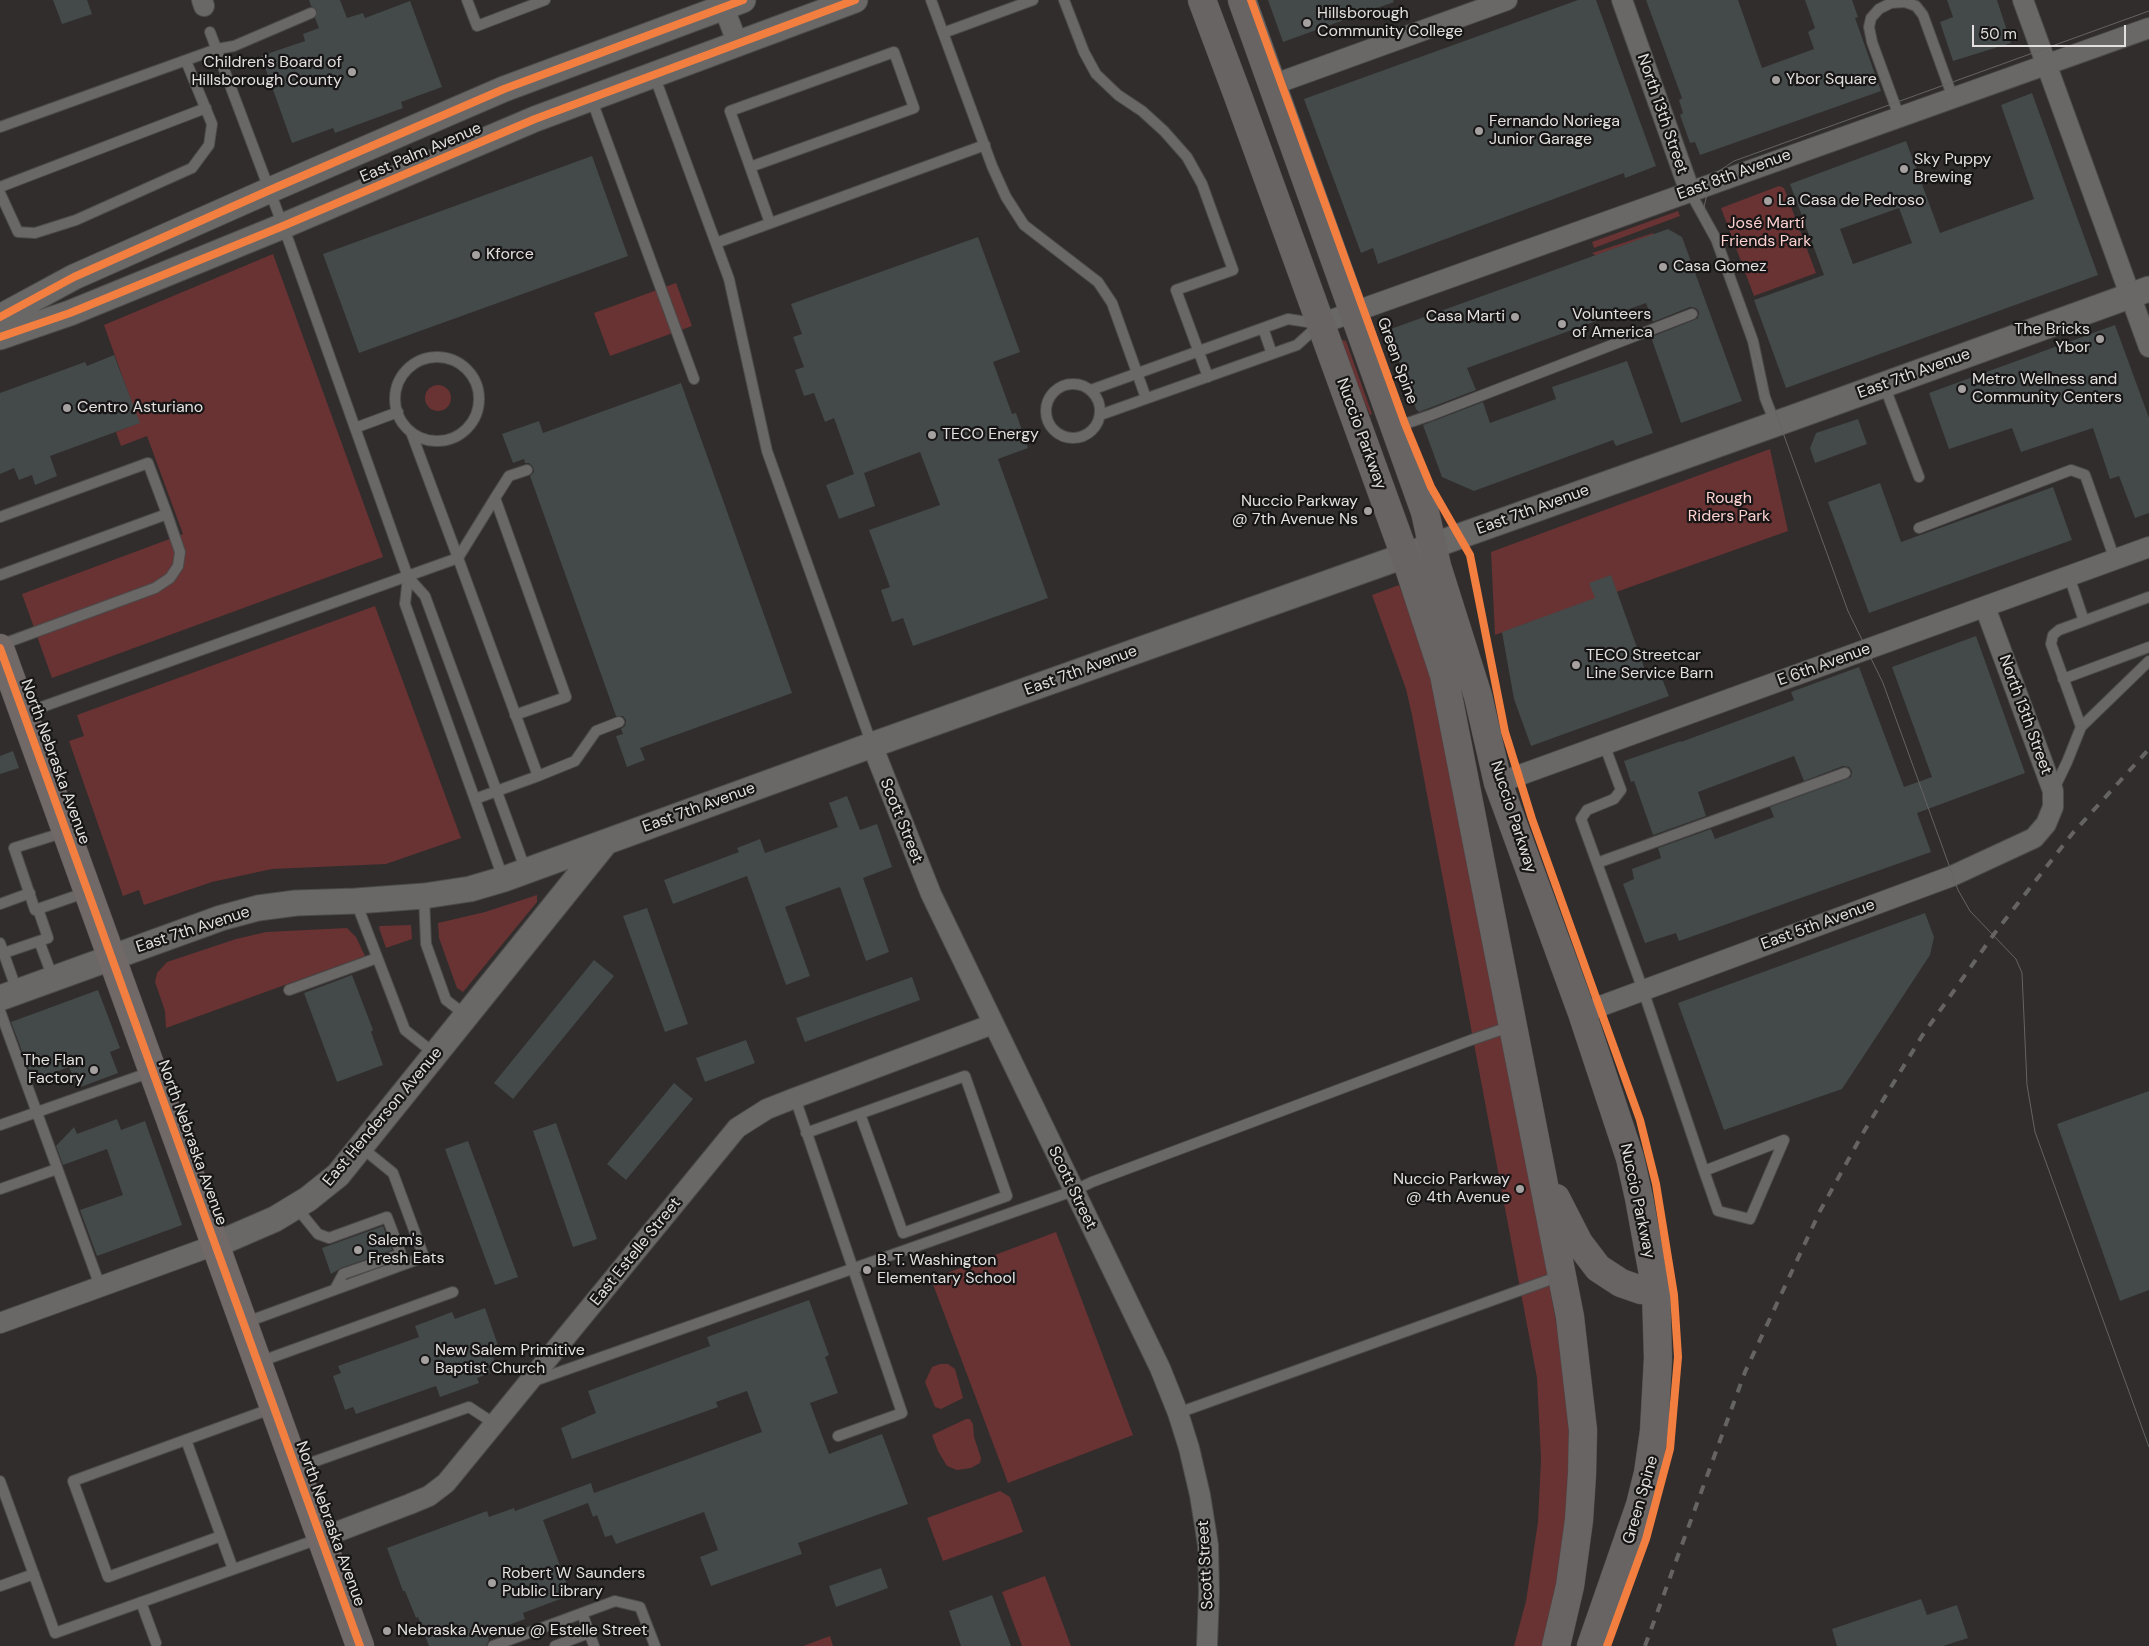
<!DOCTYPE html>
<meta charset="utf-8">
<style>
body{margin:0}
#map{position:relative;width:2149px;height:1646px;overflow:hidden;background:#302d2c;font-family:"DM Sans",sans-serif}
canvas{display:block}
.scale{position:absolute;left:1972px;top:25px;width:154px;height:22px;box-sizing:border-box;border:2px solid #e3dfdf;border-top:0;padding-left:6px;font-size:15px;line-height:18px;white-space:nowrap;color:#e3dfdf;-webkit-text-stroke:4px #171515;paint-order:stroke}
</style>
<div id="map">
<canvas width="2149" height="1646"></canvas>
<div class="scale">50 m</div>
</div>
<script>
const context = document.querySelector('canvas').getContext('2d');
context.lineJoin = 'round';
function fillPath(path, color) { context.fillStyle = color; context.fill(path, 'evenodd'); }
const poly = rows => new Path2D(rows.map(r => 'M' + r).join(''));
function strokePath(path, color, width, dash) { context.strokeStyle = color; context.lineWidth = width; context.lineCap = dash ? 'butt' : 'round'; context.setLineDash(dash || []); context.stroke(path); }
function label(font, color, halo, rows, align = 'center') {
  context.font = font + ' "DM Sans",sans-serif'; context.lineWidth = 4.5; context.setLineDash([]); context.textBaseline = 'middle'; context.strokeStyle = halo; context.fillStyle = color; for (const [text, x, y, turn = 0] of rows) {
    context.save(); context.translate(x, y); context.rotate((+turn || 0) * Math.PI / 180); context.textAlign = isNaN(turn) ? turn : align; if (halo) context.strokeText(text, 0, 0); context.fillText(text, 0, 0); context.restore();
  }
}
const green = poly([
 [1779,186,1784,188,1816,273,1754,296,1721,208],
 [1678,211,1680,216,1594,248,1592,242],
 [1653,233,1656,239,1596,256,1592,253],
 [273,254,383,557,52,678,22,594,183,534,147,436,121,446,116,432,139,423,104,325],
 [676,283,692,326,610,356,594,313],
 [1342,340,1346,341,1372,414,1370,415,1361,394,1336,353],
 '425 398a13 13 0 1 1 26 0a13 13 0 1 1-26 0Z',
 [1770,449,1788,531,1495,635,1491,552],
 [1399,585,1431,671,1528,1168,1564,1366,1570,1435,1568,1516,1559,1582,1544,1646,1514,1646,1526,1601,1538,1522,1541,1459,1537,1378,1412,715,1406,689,1372,595],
 [375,606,461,838,386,864,272,869,212,882,144,905,139,890,123,896,69,741,84,736,77,715],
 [537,895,537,902,463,992,457,988,439,938,438,923,485,912],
 [411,925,412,939,386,948,379,928,380,926],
 [347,928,356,937,365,956,166,1028,165,1011,155,982,157,973,167,962,236,939,266,932],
 [1056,1232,1133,1435,1008,1483,931,1279],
 [940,1364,948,1364,955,1369,963,1398,941,1409,935,1407,925,1382,932,1367],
 [966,1419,970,1419,973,1424,974,1437,981,1458,980,1463,971,1468,957,1470,947,1466,938,1451,932,1435],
 [1000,1491,1010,1497,1023,1532,943,1561,927,1518],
 [1045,1576,1071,1646,1022,1646,1002,1592],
 [830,1636,833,1646,803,1646]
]);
const building = poly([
 [53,0,87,0,92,14,62,24],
 [309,0,340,0,347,18,363,13,365,18,410,1,442,87,401,102,403,108,335,133,333,128,292,143,261,56,305,41,303,34,319,28,315,18,317,11,311,6],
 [1268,0,1393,0,1394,2,1283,42],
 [1578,0,1596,0,1656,166,1625,178,1624,173,1378,264,1373,248,1361,253,1304,99],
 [1646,0,1738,0,1762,68,1814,49,1808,32,1815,28,1805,0,1852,0,1858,17,1855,18,1881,91,1700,155,1695,142,1690,143,1680,115,1683,113,1679,100,1682,98],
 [1947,0,1997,0,2011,43,1953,61,1940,22,1953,17],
 [2032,93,2098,275,1786,388,1754,300,1824,275,1790,184,1906,141,1940,233,2034,199,2001,105],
 [1899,208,1912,243,1853,264,1840,229],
 [592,156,628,256,359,353,323,254],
 [1668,229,1682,237,1742,401,1681,423,1651,337,1694,320,1698,318,1699,312,1696,308,1690,307,1653,322,1646,303,1467,368,1476,390,1419,412,1416,409,1388,330],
 [978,237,1020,352,993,362,1012,414,1016,413,1028,448,998,459,1048,598,913,646,903,618,892,622,881,590,890,587,869,530,940,505,920,452,864,473,875,506,839,519,826,485,854,474,834,418,825,422,814,393,804,396,795,370,804,367,793,337,802,334,791,304],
 [2115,325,2149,418,2149,513,2135,518,2119,476,2110,479,2093,428,2021,452,2012,428,1949,449,1929,393],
 [114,355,140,423,50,456,57,476,35,485,32,475,19,480,14,468,0,474,0,393,85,362,87,366],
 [1627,361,1653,433,1616,446,1613,440,1474,491,1442,477,1423,425,1483,402,1490,423,1556,399,1552,387],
 [681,383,792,693,640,748,645,760,627,767,616,736,623,734,621,729,625,726,626,720,623,716,616,716,530,476,534,472,533,467,529,463,525,463,524,459,513,463,502,434,539,421,543,433],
 [1858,419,1867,444,1815,463,1810,448,1816,433],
 [1880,483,1901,542,2053,487,2072,540,1869,613,1828,502],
 [1611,575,1649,681,1661,676,1669,696,1531,746,1514,699,1502,632,1595,598,1589,583],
 [1976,636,2025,773,1917,813,1931,852,1679,941,1676,933,1645,943,1623,884,1634,879,1632,869,1661,858,1658,848,1711,829,1715,839,1774,817,1770,807,1847,779,1851,777,1852,771,1849,767,1843,766,1804,781,1794,756,1698,792,1706,816,1653,835,1634,781,1631,782,1624,761,1681,741,1681,742,1794,700,1791,692,1859,667,1904,787,1932,777,1892,667],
 [13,751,19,768,0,774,0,756],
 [847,796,860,830,877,824,892,867,863,878,889,952,866,961,840,887,785,907,810,976,786,985,747,876,673,904,664,880,739,852,737,848,760,839,765,853,838,827,829,803],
 [647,908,688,1024,665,1032,623,916],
 [1925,913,1934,937,1930,955,1842,1089,1724,1130,1678,1003],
 [594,960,614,976,513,1099,494,1083],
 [352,975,373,1030,371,1032,383,1065,337,1082,304,993],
 [912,977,920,1000,805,1042,796,1018],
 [98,990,120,1048,110,1052,118,1073,78,1088,69,1067,33,1080,11,1022],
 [746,1040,755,1063,705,1082,696,1058],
 [674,1083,693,1099,626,1180,607,1164],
 [2149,1091,2149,1290,2120,1301,2057,1124],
 [117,1119,121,1130,145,1121,182,1225,97,1256,80,1210,123,1195,107,1149,63,1165,56,1146,74,1127,77,1134],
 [556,1123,597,1239,573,1247,533,1131],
 [468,1141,518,1277,495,1285,445,1149],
 [383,1226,392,1250,341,1268,331,1274,322,1248],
 [809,1300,829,1355,825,1357,838,1393,810,1403,829,1454,882,1434,908,1504,798,1543,802,1554,711,1586,700,1557,718,1550,704,1512,616,1544,612,1535,605,1537,597,1515,593,1517,588,1503,543,1520,571,1595,523,1613,525,1619,487,1633,489,1640,486,1646,429,1646,418,1617,416,1618,405,1591,403,1591,387,1548,487,1511,489,1517,514,1508,515,1511,591,1483,594,1493,762,1432,747,1391,716,1402,718,1407,572,1459,561,1428,596,1413,588,1391,710,1346,707,1337],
 [485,1308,501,1354,493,1357,495,1363,488,1366,490,1373,477,1378,479,1383,440,1397,436,1386,356,1414,353,1407,345,1410,333,1376,341,1373,338,1366,419,1337,415,1326,452,1312,455,1319],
 [881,1568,888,1588,836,1607,829,1586],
 [992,1595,1011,1646,961,1646,949,1611],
 [1921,1599,1927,1615,1957,1605,1968,1638,1943,1646,1837,1646,1832,1629]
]);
const service = poly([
 [467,0,477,26,545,0],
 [931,0,992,166,1006,197,1024,225,1098,282,1112,303,1146,398],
 [1064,0,1084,52,1096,74,1118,95,1142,111,1164,131,1187,157,1202,184,1233,270,1176,290,1208,377],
 [210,32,289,242,408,577],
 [943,33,1033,0],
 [654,75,729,279,767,451,872,745],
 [591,98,694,379],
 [1899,116,1872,42,1869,27,1871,18,1879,9,1891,3,1905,2,1916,6,1923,15,1953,98],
 [0,127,217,49,234,46,311,13],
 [750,167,914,108,894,52,730,111,770,223],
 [0,187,206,108],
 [1690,192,1716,239,1753,341,1765,398,1775,423],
 [0,193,18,232,35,233,76,220,192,168,209,145,212,124,186,61],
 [716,243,985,145],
 [1263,328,1272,354],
 '395 399a42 42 0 1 1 84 0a42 42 0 1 1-84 0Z',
 '1046 411a27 27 0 1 1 54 0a27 27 0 1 1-54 0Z',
 [1884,385,1919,477],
 [1091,390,1288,319,1320,324,1297,345,1100,415],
 [1396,427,1431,415,1692,314],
 [355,428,398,412],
 [411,432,458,558],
 [495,498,509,476,527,470],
 [0,517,148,463,167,514,0,575],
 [1919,528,2071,470,2085,475,2115,560],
 [458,558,495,498,566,697,515,715],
 [2069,576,2084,621],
 [2149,597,2059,630,2053,635,2051,644,2081,727,2149,661],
 [0,645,155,588,170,578,178,566,180,552,167,514],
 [2063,679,2149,647],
 [25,713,458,558,538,776,475,799],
 [1604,744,1621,790,1614,799,1587,810,1581,819,1643,990,1704,1171,1718,1211,1750,1219,1784,1140,1704,1171],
 [538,776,575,761,596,731,619,722],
 [2053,791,2067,762,2081,727],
 [65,832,14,848,35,910,87,892],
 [1597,863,1845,773],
 [503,878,405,604,408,577,425,596,526,871],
 [424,896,426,944,446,1000,467,1016],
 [356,902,405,1030,435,1054],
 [0,904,30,893],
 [39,941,53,978],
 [0,943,17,991],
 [4,953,48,938,38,909],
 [289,990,377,958],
 [0,1011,100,1286],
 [795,1098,902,1413,838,1436],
 [0,1125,151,1072],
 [806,1133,965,1076,1007,1196,903,1233,860,1114],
 [0,1189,57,1169],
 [296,1207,318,1234,329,1238,387,1217,401,1254,343,1274,335,1289],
 [244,1323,424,1257,393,1173,361,1147],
 [259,1362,453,1292],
 [534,1381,1073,1191,1092,1182,1471,1040,1512,1026],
 [1178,1413,1560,1276],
 [186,1440,221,1536,108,1577,73,1481,273,1408],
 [296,1468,469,1407,495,1424],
 [0,1481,55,1633,321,1538],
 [221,1536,233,1569],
 [0,1586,34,1574],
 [141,1602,156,1643],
 [582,1613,594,1646],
 [493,1646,615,1601,640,1607,655,1646],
 [555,1646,589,1633]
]);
const minor = poly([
 [202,0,204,6],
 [721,0,737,42],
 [1622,0,1690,192],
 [2023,0,2149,347],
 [1272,85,1507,0],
 [1320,324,2149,28],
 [872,745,931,894,1160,1368,1178,1413,1189,1448,1200,1495,1208,1545,1209,1592,1207,1646],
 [1498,783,2149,547],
 [1582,1013,1952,876,2034,838,2046,824,2053,807,2053,791,1985,607],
 [0,1323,215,1245],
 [321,1538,410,1504,429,1496,446,1483,737,1128,767,1109,795,1098,993,1024]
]);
const tertiary = poly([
 [0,317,74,277,270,190,504,89,743,0],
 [0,337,70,313,283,226,535,119,855,0],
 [0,998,221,918,258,908,296,903,356,901,424,896,470,889,504,879,872,745,1792,418,2149,289],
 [215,1245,275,1219,308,1199,338,1175,606,842]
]);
const secondary = poly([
 [1202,0,1238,96,1405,556,1444,675,1570,1317,1583,1430,1582,1474,1579,1520,1570,1586,1556,1646],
 [1242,0,1425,512,1437,566,1478,696,1498,783,1582,1013,1630,1158,1639,1198,1656,1291,1658,1358,1654,1431,1648,1473,1640,1505,1591,1646],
 [1556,1198,1579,1243,1598,1268,1621,1283,1641,1290,1656,1291]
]);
const primary = poly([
 [0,648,360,1646]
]);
const tram = poly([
 [2149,11,1734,161,1716,173,1710,182,1704,207,1708,227,1848,611,1883,683,1958,890,1970,911,2016,959,2022,973,2027,1085,2035,1132,2149,1447]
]);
const rail = poly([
 [1645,1646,1745,1372,1820,1211,1863,1133,1922,1036,1994,934,2072,834,2149,749]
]);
const cycleway = poly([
 [1251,0,1405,424,1431,487,1470,555,1505,732,1532,819,1640,1120,1656,1184,1674,1295,1678,1357,1670,1449,1646,1539,1607,1646],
 [0,317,74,277,270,190,504,89,743,0],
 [0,337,70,313,283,226,535,119,855,0],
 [0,648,360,1646]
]);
const markers = [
 [1307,23,5,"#a4a1a0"],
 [352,72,5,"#a4a1a0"],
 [1776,80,5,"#a4a1a0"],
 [1479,131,5,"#a4a1a0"],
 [1904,169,5,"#a4a1a0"],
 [1768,201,5,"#a4a1a0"],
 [476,255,5,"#a4a1a0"],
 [1663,267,5,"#a4a1a0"],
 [1515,317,5,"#a4a1a0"],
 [1562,324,5,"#a4a1a0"],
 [2100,339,5,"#a4a1a0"],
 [1962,389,5,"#a4a1a0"],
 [67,408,5,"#a4a1a0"],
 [932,435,5,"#a4a1a0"],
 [1368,511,5,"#a4a1a0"],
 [1576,665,5,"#a4a1a0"],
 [94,1070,5,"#a4a1a0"],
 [1520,1189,5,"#a4a1a0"],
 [358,1250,5,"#a4a1a0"],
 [867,1270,5,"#a4a1a0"],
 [425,1360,5,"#a4a1a0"],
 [492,1583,5,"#a4a1a0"],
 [387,1631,5,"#a4a1a0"]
];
const poiNames = [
 ["Hillsborough",1317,14],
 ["Community College",1317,32],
 ["Children's Board of",342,63,"right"],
 ["Hillsborough County",342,81,"right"],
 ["Ybor Square",1786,80],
 ["Fernando Noriega",1489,122],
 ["Junior Garage",1489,140],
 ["Sky Puppy",1914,160],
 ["Brewing",1914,178],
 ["La Casa de Pedroso",1778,201],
 ["Kforce",486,255],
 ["Casa Gomez",1673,267],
 ["Volunteers",1572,315],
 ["of America",1572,333],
 ["Casa Marti",1505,317,"right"],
 ["The Bricks",2090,330,"right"],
 ["Ybor",2090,348,"right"],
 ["Metro Wellness and",1972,380],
 ["Community Centers",1972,398],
 ["Centro Asturiano",77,408],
 ["TECO Energy",942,435],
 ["Nuccio Parkway",1358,502,"right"],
 ["@ 7th Avenue Ns",1358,520,"right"],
 ["TECO Streetcar",1586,656],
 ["Line Service Barn",1586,674],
 ["The Flan",84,1061,"right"],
 ["Factory",84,1079,"right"],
 ["Nuccio Parkway",1510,1180,"right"],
 ["@ 4th Avenue",1510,1198,"right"],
 ["Salem's",368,1241],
 ["Fresh Eats",368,1259],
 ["B. T. Washington",877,1261],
 ["Elementary School",877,1279],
 ["New Salem Primitive",435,1351],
 ["Baptist Church",435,1369],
 ["Robert W Saunders",502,1574],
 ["Public Library",502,1592],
 ["Nebraska Avenue @ Estelle Street",397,1631]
];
const streetNames = [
 ["North 13th Street",1662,114,71],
 ["East Palm Avenue",421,153,-23],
 ["East 8th Avenue",1734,175,-20],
 ["Green Spine",1397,361,70],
 ["East 7th Avenue",1914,374,-20],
 ["Nuccio Parkway",1361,434,70],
 ["East 7th Avenue",1533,510,-20],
 ["E 6th Avenue",1824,665,-20],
 ["East 7th Avenue",1081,671,-20],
 ["North 13th Street",2025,715,70],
 ["North Nebraska Avenue",55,762,70],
 ["East 7th Avenue",699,808,-20],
 ["Nuccio Parkway",1513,817,72],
 ["Scott Street",901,821,68],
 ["East 5th Avenue",1818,925,-20],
 ["East 7th Avenue",193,930,-18],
 ["East Henderson Avenue",383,1117,-50],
 ["North Nebraska Avenue",192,1143,70],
 ["Scott Street",1072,1188,64],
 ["Nuccio Parkway",1637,1201,78],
 ["East Estelle Street",636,1252,-51],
 ["Green Spine",1641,1500,-74],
 ["North Nebraska Avenue",330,1524,70],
 ["Scott Street",1206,1565,-93]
];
const parkNames = [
 ["José Martí",1766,224],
 ["Friends Park",1766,242],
 ["Rough",1729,499],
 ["Riders Park",1729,517]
];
fillPath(green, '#693233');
fillPath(building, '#434a49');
strokePath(service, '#4c4a4a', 12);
strokePath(minor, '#4c4a4a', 22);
strokePath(tertiary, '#4c4a4a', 27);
strokePath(secondary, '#4c4a4a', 29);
strokePath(primary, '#4c4a4a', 29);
strokePath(service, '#6a6767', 10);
strokePath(minor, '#6a6767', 20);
strokePath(tertiary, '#6a6767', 25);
strokePath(secondary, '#686463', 28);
strokePath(primary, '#716868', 28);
strokePath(tram, '#666363', 1);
strokePath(rail, '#666363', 4, [9, 9]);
strokePath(cycleway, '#f27e40', 8);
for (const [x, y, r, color] of markers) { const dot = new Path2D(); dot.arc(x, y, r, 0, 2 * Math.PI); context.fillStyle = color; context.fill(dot); strokePath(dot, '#171515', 2); }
label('16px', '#e3dfdf', '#171515', poiNames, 'left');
label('16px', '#e3dfdf', '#171515', streetNames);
label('16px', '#fdd1d0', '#171515', parkNames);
</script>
